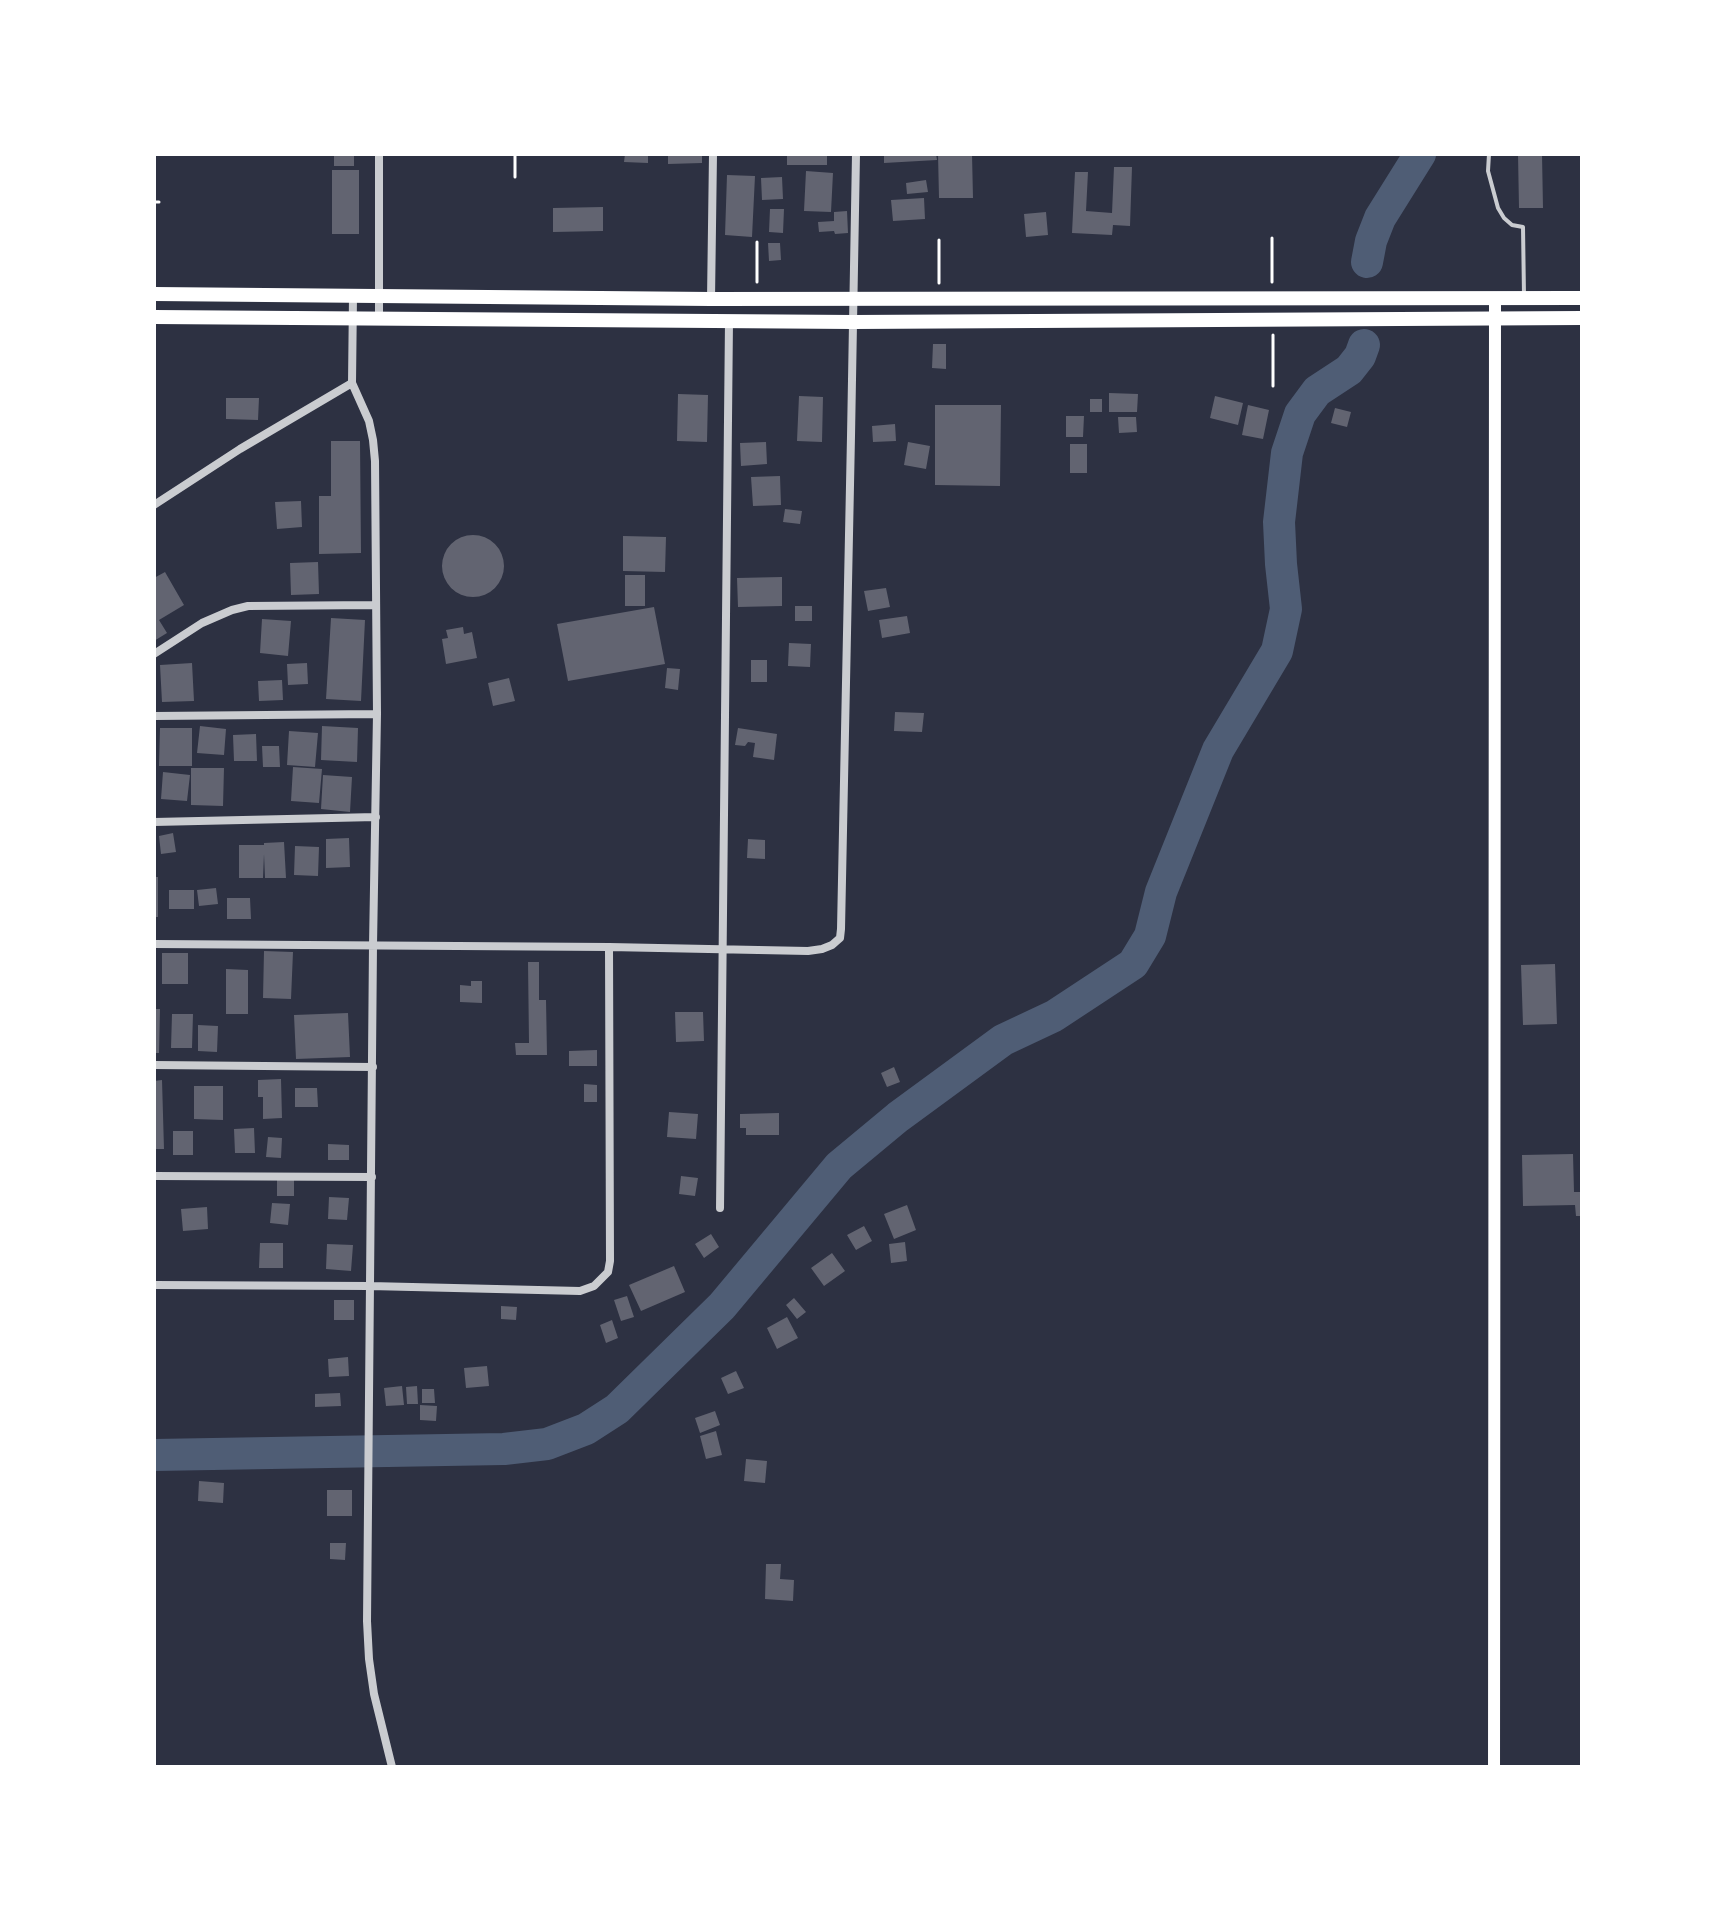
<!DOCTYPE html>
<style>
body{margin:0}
#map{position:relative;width:1736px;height:1921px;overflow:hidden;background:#2d3142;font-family:"Sofia Sans Condensed",sans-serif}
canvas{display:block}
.frame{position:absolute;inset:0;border:156px solid #fff;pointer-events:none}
</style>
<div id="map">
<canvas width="1736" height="1921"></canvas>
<div class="frame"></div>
</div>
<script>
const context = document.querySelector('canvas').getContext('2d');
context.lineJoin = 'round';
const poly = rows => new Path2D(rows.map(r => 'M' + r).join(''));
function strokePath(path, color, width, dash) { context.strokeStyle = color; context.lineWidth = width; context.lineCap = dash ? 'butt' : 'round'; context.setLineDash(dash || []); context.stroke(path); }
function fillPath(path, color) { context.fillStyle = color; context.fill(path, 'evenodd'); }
const river = poly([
 [1367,262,1371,241,1380,218,1420,154],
 [154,1455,504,1449,547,1444,586,1429,617,1409,722,1306,839,1166,898,1117,1003,1040,1054,1016,1133,964,1150,936,1161,892,1218,750,1277,651,1286,609,1281,564,1279,522,1287,453,1300,414,1317,391,1349,370,1360,356,1364,345]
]);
const building = poly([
 [334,154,354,154,354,166,334,166],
 [625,154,648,154,648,163,624,162],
 [668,154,702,154,702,163,668,164],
 [787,154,827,154,827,165,787,165],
 [884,154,936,154,937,160,884,163],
 [938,154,972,154,973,198,939,198],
 [1518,154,1542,154,1543,208,1519,208],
 [1114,167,1132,167,1130,226,1113,225,1112,235,1072,233,1075,172,1088,172,1086,211,1112,213],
 [332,170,359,170,359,234,332,234],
 [806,171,833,173,831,212,804,211],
 [727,175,755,176,752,237,725,235],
 [782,177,783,199,762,200,761,178],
 [926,180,928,192,907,194,906,183],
 [924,198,925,219,893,221,891,200],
 [603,207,603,231,553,232,553,208],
 [770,209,784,209,783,233,769,232],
 [847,211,848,233,835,234,834,231,819,232,818,222,834,221,834,212],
 [1046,212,1048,235,1026,237,1024,214],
 [768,243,780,243,781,260,769,261],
 [933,344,946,344,946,369,932,368],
 [1109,393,1138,394,1137,412,1109,412],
 [678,394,708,395,707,442,677,441],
 [799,396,823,397,822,442,797,441],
 [1215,396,1243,403,1238,425,1210,418],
 [226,398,259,398,258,420,226,419],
 [1090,399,1102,399,1102,412,1090,412],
 [935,405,1001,405,1000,486,935,485],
 [1248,405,1269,410,1263,439,1242,435],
 [1335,408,1351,412,1347,427,1331,423],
 [1066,416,1084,416,1083,437,1066,437],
 [1118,417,1136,417,1137,432,1119,433],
 [895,424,896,441,873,442,872,426],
 [331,441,360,441,361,553,319,554,319,496,331,496],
 [766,442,767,464,741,466,740,443],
 [908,442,930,446,926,469,904,465],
 [1070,444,1087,444,1087,473,1070,473],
 [780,476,781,505,753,506,751,477],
 [301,501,302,527,277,529,275,502],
 [785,509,802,511,800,524,783,522],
 '442 566a31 31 0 1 1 62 0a31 31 0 1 1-62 0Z',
 [623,536,666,537,665,572,623,571],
 [318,562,319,594,291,595,290,563],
 [165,572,184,605,159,620,167,633,154,641,154,578],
 [625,575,645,575,645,606,625,606],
 [782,577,782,606,738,607,737,578],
 [886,588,890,607,868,611,864,591],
 [795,606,812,606,812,621,795,621],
 [654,607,665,664,568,681,557,624],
 [907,616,910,633,882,638,879,620],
 [331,618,365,620,361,701,326,699],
 [262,619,291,621,288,656,260,653],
 [463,627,464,634,472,632,477,658,446,664,442,639,448,638,446,630],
 [789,643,811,644,810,667,788,666],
 [751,660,767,660,767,682,751,682],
 [192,663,194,701,162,702,160,665],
 [307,663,308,684,288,685,287,664],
 [667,668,680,669,678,690,665,688],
 [509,678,515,701,493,706,488,683],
 [282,680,283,700,259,701,258,681],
 [895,712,924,713,922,732,894,731],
 [200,726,226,729,224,755,197,753],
 [322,726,358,728,357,762,321,760],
 [160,728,192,728,192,766,159,766],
 [738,728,777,734,774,760,753,757,755,743,748,742,745,746,735,745],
 [289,731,318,733,315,767,287,765],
 [256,734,257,761,234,761,233,735],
 [262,746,279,746,280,767,263,767],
 [293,767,322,769,319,803,291,801],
 [191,768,224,768,223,806,191,805],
 [163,772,190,775,187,801,161,799],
 [323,775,352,777,350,812,321,809],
 [173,833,176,852,161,854,159,836],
 [349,838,350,867,326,868,326,839],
 [748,839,765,840,765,859,747,858],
 [284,842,286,878,265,878,264,854,263,878,239,878,239,845,264,845,264,843],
 [295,846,319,847,318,876,294,875],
 [154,877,158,877,158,917,154,917],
 [216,888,218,904,199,906,197,890],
 [169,890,194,890,194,909,169,909],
 [227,898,250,898,251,919,227,919],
 [264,951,293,952,291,999,263,998],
 [162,953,188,953,188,984,162,984],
 [528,962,539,962,539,1000,546,1000,547,1055,516,1055,515,1043,529,1043],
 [1555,964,1557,1024,1523,1025,1521,965],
 [226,969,248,970,248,1014,226,1014],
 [471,981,482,981,482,1003,460,1002,460,985,471,986],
 [154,1009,160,1009,159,1053,154,1053],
 [675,1012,703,1012,704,1041,676,1042],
 [348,1013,350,1057,296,1059,294,1015],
 [172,1014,193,1014,192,1048,171,1048],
 [198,1025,218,1026,217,1052,198,1051],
 [597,1050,597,1066,569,1066,569,1051],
 [894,1067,900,1082,887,1087,881,1073],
 [281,1079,282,1118,263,1119,263,1097,258,1097,258,1080],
 [162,1080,164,1149,154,1149,154,1081],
 [584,1084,597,1085,597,1102,584,1102],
 [194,1086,223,1086,223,1120,194,1119],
 [295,1088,317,1088,318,1107,295,1107],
 [669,1112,698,1114,696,1139,667,1137],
 [779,1113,779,1135,746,1135,746,1128,740,1128,740,1114],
 [254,1128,255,1153,235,1153,234,1129],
 [173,1131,193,1131,193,1155,173,1155],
 [268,1137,282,1138,281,1158,266,1157],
 [328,1144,349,1145,349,1160,328,1160],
 [1573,1154,1574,1192,1582,1192,1582,1216,1576,1216,1575,1205,1523,1206,1522,1155],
 [681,1176,698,1178,695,1196,679,1194],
 [277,1180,294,1180,294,1196,277,1196],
 [329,1197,349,1198,347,1220,328,1219],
 [272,1203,290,1204,288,1225,270,1223],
 [907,1205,916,1230,894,1239,884,1214],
 [207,1207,208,1229,183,1231,181,1209],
 [864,1226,872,1241,856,1250,847,1235],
 [711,1234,719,1247,704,1258,695,1244],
 [905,1242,907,1261,891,1263,889,1244],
 [260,1243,283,1243,283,1268,259,1268],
 [327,1244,353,1245,351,1271,326,1269],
 [832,1253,845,1271,824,1286,811,1268],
 [674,1266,685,1292,641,1311,629,1285],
 [627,1296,634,1317,621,1321,614,1300],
 [794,1298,806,1312,797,1319,786,1305],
 [334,1300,354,1300,354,1320,334,1320],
 [501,1306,517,1307,516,1320,501,1319],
 [787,1317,798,1338,777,1349,767,1328],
 [612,1320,618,1338,606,1343,600,1325],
 [348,1357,349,1376,329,1377,328,1359],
 [487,1366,489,1386,466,1388,464,1368],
 [736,1371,744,1388,728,1394,721,1378],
 [402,1386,404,1405,386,1406,384,1388],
 [417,1386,418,1404,407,1404,406,1387],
 [422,1389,434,1389,435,1403,422,1403],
 [340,1393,341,1406,315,1407,315,1394],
 [420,1405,437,1406,436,1421,420,1420],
 [715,1411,720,1425,700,1433,695,1418],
 [716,1431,722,1455,706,1459,700,1436],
 [746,1459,767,1461,765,1483,744,1481],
 [199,1481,224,1483,223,1503,198,1501],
 [327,1490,352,1490,352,1516,327,1516],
 [330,1543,346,1543,345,1560,330,1559],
 [766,1564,781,1564,780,1579,794,1580,793,1601,765,1599]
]);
const path = poly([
 [515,154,515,177],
 [154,202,159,202],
 [1272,238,1272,282],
 [939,240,939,283],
 [757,282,757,242],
 [1273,335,1273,386]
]);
const service = poly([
 [1489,154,1488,171,1498,208,1504,218,1512,225,1523,227,1524,296]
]);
const minor = poly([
 [353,296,352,383,369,421,373,440,375,461,377,714,373,945,367,1621,369,1659,374,1694,392,1767],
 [711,299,713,154],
 [379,319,379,154],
 [154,505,240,449,352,383],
 [154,654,202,623,232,610,248,606,376,605],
 [154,716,377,714],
 [154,822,376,817],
 [154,944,609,947,808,951,822,949,832,945,840,938,841,929,851,436,856,154],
 [154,1065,373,1067],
 [154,1176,372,1177],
 [720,1208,729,321],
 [154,1285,370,1286,580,1291,594,1286,608,1272,610,1261,609,947]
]);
const secondary = poly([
 [1494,1767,1495,298]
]);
const trunk = poly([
 [154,294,711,299,1582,298],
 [154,317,853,322,1582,318]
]);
strokePath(river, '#4f5d75', 32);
fillPath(building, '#626471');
strokePath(path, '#fff', 3);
strokePath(service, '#caccd0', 4);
strokePath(minor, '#caccd0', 8);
strokePath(secondary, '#fff', 12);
strokePath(trunk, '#fff', 14);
</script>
